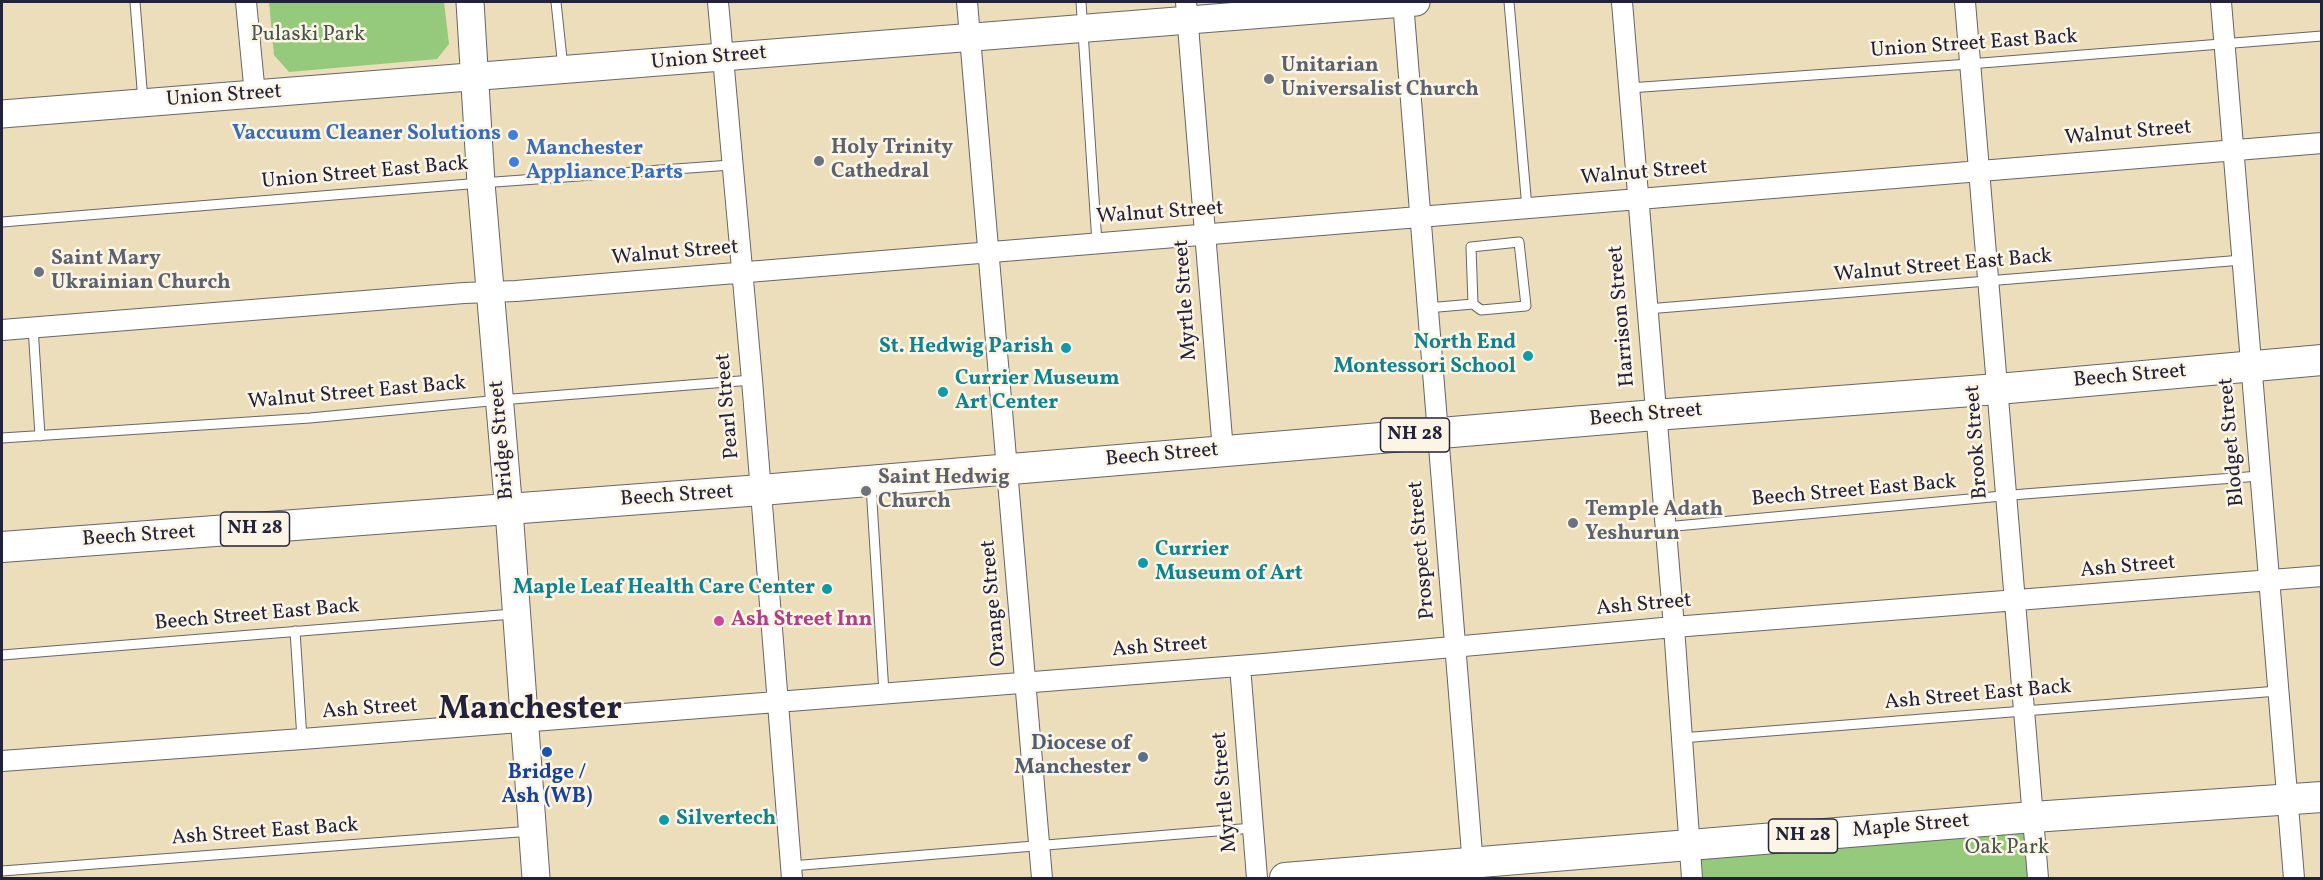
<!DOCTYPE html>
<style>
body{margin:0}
#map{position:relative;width:2323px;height:880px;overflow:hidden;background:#ecdebb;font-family:Vollkorn,serif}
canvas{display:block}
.frame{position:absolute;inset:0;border:3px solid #22223b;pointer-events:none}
</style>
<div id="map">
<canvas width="2323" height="880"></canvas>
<div class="frame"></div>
</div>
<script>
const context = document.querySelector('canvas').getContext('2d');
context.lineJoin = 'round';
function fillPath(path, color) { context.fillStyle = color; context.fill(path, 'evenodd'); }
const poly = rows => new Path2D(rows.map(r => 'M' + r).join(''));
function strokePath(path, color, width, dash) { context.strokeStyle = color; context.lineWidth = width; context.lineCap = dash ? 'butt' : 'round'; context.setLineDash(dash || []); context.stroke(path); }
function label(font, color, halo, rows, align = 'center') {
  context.font = font + ' Vollkorn,serif'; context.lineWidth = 5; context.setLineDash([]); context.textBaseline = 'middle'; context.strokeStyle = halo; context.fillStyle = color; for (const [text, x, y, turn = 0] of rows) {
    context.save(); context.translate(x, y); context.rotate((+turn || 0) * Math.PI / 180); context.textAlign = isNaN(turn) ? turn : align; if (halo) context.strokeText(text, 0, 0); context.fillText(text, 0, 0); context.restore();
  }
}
const green = poly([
 [269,2,444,2,449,44,437,59,289,72,274,55],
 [2033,817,2038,878,1692,878,1690,860]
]);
const lane = poly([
 [135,2,143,101],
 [556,2,563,68],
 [1081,2,1097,243],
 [1509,2,1527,208],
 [1629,88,1969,64,2322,36],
 [2,222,481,183,731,165],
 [1427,308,1473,304,1481,310,1526,306,1519,242,1471,247,1473,304],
 [1647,309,2242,260],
 [33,327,40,436],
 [2,438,310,418,500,400,752,380],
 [871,486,884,693],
 [1665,527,2024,494,2260,476],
 [295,631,302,739],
 [2,655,513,614],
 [1681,738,2278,691],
 [791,866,1253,828],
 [2,871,532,831]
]);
const street = poly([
 [246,2,255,95],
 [718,2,752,380,792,878],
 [967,2,1042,878],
 [1186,2,1223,451],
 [1403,2,1474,878],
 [1622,2,1674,627,1692,878],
 [1965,2,2038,878],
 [2221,2,2294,878],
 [2,330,464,293,516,291,2322,143],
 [1240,666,1257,878],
 [2,761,302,739,1264,664,1674,627,2322,576]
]);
const secondary = poly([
 [470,2,481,183,510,524,536,878],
 [2,114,1416,2]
]);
const primary = poly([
 [2,547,761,490,1655,415,1998,389,2322,360],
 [1285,878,2033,817,2322,797]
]);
const markers = [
 [1269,79,6,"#6b7280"],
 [513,135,6,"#3f7fe0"],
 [819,161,6,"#6b7280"],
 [514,162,6,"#3f7fe0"],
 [39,272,6,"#6b7280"],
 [1066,348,6,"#0f9aa8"],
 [1528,356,6,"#0f9aa8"],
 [943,392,6,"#0f9aa8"],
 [866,491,6,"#6b7280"],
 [1573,523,6,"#6b7280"],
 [1143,563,6,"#0f9aa8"],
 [827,589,6,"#0f9aa8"],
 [719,621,6,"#d1479c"],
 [547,752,6,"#1a4fb4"],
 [1143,757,6,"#5c6f8a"],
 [664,820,6,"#0f9aa8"]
];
const shields = [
 [1415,435,69],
 [255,529,69],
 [1803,836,69]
];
const shieldNames = [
 ["NH 28",1415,435],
 ["NH 28",255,529],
 ["NH 28",1803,836]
];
const parkNames = [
 ["Pulaski Park",308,36],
 ["Oak Park",2007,849]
];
const streetNames = [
 ["Union Street East Back",1974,45,-4],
 ["Union Street",709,59,-5],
 ["Union Street",224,97,-4],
 ["Walnut Street",2128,134,-5],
 ["Union Street East Back",365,174,-5],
 ["Walnut Street",1644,174,-5],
 ["Walnut Street",1160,214,-4],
 ["Walnut Street",675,254,-5],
 ["Walnut Street East Back",1943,267,-5],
 ["Myrtle Street",1187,300,-94],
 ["Harrison Street",1623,316,-95],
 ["Beech Street",2130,377,-5],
 ["Walnut Street East Back",357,394,-5],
 ["Pearl Street",729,406,-95],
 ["Beech Street",1646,416,-5],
 ["Bridge Street",503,440,-95],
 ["Brook Street",1978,442,-94],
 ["Blodget Street",2233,442,-95],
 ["Beech Street",1162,456,-5],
 ["Beech Street East Back",1854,492,-5],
 ["Beech Street",677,497,-4],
 ["Beech Street",139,537,-4],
 ["Prospect Street",1423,550,-95],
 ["Ash Street",2128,568,-5],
 ["Orange Street",995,603,-95],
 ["Ash Street",1644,606,-5],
 ["Beech Street East Back",257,616,-5],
 ["Ash Street",1160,648,-4],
 ["Ash Street East Back",1978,696,-5],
 ["Ash Street",370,710,-4],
 ["Myrtle Street",1226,792,-95],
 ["Maple Street",1911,827,-5],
 ["Ash Street East Back",265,833,-4]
];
const worshipNames = [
 ["Unitarian",1281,67],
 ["Universalist Church",1281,91],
 ["Holy Trinity",831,149],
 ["Cathedral",831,173],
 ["Saint Mary",51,260],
 ["Ukrainian Church",51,284],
 ["Saint Hedwig",878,479],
 ["Church",878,503],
 ["Temple Adath",1585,511],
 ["Yeshurun",1585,535]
];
const shopNames = [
 ["Vaccuum Cleaner Solutions",501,135],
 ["Manchester",526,150,"left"],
 ["Appliance Parts",526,174,"left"]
];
const cultureNames = [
 ["North End",1516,344],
 ["Montessori School",1516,368],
 ["St. Hedwig Parish",1054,348],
 ["Currier Museum",955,380,"left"],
 ["Art Center",955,404,"left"],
 ["Currier",1155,551,"left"],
 ["Museum of Art",1155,575,"left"],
 ["Maple Leaf Health Care Center",815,589],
 ["Silvertech",676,820,"left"]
];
const hotelNames = [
 ["Ash Street Inn",731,621]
];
const serviceNames = [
 ["Diocese of",1131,745],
 ["Manchester",1131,769]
];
const transitNames = [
 ["Bridge /",547,774],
 ["Ash (WB)",547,798]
];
const townNames = [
 ["Manchester",530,712]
];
fillPath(green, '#95ca7c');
strokePath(lane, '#696468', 11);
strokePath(street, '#696468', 22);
strokePath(secondary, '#696468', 29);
strokePath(primary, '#696468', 32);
strokePath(lane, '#fff', 9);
strokePath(street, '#fff', 20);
strokePath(secondary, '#fff', 27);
strokePath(primary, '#fff', 30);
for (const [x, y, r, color] of markers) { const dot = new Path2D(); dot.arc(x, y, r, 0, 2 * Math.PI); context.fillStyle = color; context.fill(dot); strokePath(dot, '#fcf5e5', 2); }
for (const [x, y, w] of shields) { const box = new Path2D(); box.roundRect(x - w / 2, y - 17, w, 34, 4.5); context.fillStyle = '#fcf5e5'; context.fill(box); strokePath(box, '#22223b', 1.5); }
label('bold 20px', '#22223b', null, shieldNames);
label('21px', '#44544e', '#fcf5e5', parkNames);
label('21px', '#22223b', '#fcf5e5', streetNames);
label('bold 21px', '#5b616d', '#fcf5e5', worshipNames, 'left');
label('bold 21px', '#366cbe', '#fcf5e5', shopNames, 'right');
label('bold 21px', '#0d838f', '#fcf5e5', cultureNames, 'right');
label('bold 21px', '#b23c85', '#fcf5e5', hotelNames, 'left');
label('bold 21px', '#4e5e75', '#fcf5e5', serviceNames, 'right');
label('bold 21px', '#164399', '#fcf5e5', transitNames);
label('bold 33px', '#22223b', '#fcf5e5', townNames);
</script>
